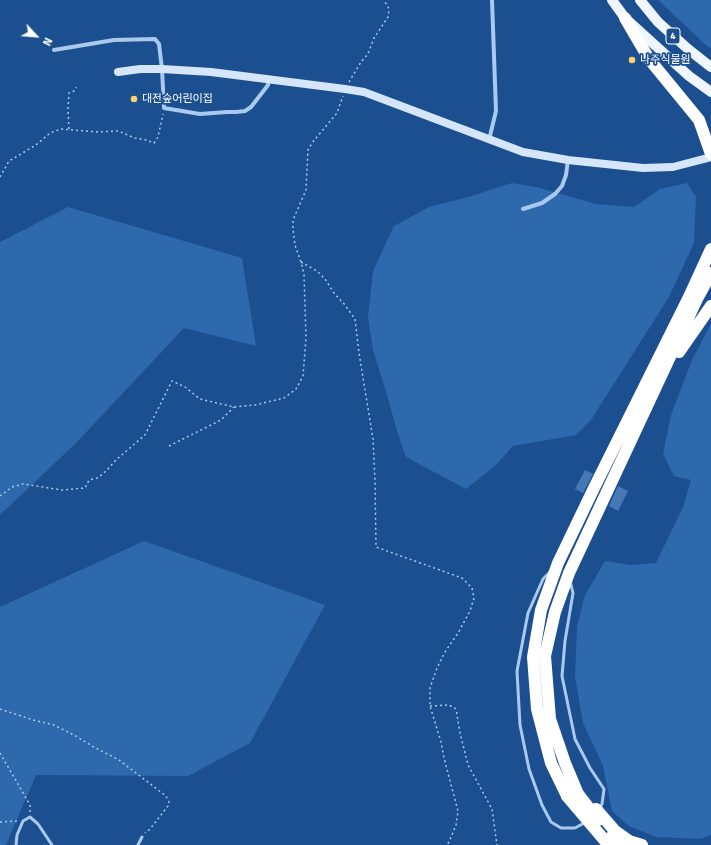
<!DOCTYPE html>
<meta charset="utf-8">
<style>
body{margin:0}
#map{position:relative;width:711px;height:845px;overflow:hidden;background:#1b4f8f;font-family:Signika,sans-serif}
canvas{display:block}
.north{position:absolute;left:16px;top:16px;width:40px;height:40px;-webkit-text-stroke:3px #1b4f8f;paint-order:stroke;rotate:116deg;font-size:11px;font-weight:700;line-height:16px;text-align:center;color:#fff}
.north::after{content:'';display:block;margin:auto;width:14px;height:18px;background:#fff;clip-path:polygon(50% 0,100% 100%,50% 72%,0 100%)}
</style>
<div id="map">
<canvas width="711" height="845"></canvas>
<div class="north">N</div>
</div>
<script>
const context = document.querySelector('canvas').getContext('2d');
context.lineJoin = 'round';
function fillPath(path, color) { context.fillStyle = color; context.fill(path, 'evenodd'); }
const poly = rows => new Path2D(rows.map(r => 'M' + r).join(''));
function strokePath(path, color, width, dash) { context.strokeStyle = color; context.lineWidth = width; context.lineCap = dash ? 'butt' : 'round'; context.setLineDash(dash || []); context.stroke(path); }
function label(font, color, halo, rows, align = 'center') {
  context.font = font + ' Signika,"Noto Sans KR",sans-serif'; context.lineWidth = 3.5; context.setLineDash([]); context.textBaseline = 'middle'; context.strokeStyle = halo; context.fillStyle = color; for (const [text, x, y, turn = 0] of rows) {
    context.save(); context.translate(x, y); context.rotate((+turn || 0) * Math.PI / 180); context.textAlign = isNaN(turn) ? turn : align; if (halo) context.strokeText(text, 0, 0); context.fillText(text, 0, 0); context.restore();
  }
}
const green = poly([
 [658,0,711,0,711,48,708,47],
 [512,183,536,187,596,204,634,207,660,189,687,183,696,197,694,243,669,297,591,420,576,435,513,446,496,465,466,489,406,457,397,431,387,395,373,350,368,317,373,271,394,226,429,207,468,197],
 [68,207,242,258,256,346,184,328,77,442,0,515,0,242],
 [711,324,711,835,701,839,656,837,629,826,612,811,603,766,583,723,575,677,577,626,585,595,605,561,631,565,656,563,683,507,691,480,674,476,663,454,671,415,692,360],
 [144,541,325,605,250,743,188,776,36,775,6,845,0,845,0,607]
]);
const building = poly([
 [585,470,593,474,583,493,575,489],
 [618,486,628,491,618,511,609,506]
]);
const path = poly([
 [349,82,361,62,368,54,374,38,388,17,389,9,384,0],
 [69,129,68,109,69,93,74,91,76,87],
 [0,177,9,161,36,145,50,133,61,129,98,132,118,131,135,138,146,140,154,143,158,137,163,114],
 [301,262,317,271,325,279,334,293,345,305,355,319,359,353,373,439,375,481,376,547,462,578,472,588,474,598,470,611,458,633,445,652,437,668,430,688,430,706,441,742,444,758,458,811,456,825,449,842,447,845],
 [169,446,221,420,234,407],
 [0,496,12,487,23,484,62,490,85,488,89,480,97,478,103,474,117,459,145,435,172,381,185,387,200,399,234,407,255,405,284,398,296,389,303,376,306,338,304,274,301,262,295,245,293,229,293,220,306,190,308,150,312,143,337,113,343,96],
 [430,706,449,705,456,709,460,733,468,765,492,809,497,845],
 [0,709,33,720,54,725,74,735,92,746,119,760,166,796,169,802,168,806,150,829,145,833],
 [0,753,30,805,30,813],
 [0,822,18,821]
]);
const lane = poly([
 [550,572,543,579,528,613,517,671,520,725,529,769,542,805,551,822,561,828,575,828,586,822],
 [570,581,573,593,565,641,562,676,575,739,590,768,604,789,602,804,599,809],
 [16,845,17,835,23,821,30,817,38,824,52,845],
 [138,845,142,837]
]);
const street = poly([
 [54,50,114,40,155,39,159,44,162,69,164,108,200,114,227,112,236,112,245,111,251,107,265,89,268,85,269,80],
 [489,140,496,111,492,0],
 [523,209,542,203,555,194,562,186,566,175,568,160]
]);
const secondary = poly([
 [118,72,140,69,162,69,211,72,345,89,364,92,523,152,568,160,643,168,673,167,711,157]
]);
const primary = poly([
 [612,0,625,18,689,76,711,92],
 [640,0,658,22,688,49,711,67]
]);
const highway = poly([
 [625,18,649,59,699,120,711,154],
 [679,352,711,306],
 [578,794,565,763,550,719,545,656,555,612,569,573,697,299,711,273],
 [567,796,551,763,537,709,533,657,541,610,558,563,594,488,689,297,711,249],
 [615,831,629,841,642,845],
 [611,837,619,845]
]);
const highwayBridge = poly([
 [578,794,598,820],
 [567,796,606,842],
 [596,809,615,831]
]);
const markers = [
 [632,60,4,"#ffd166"],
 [134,99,4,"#ffd166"]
];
const shields = [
 [673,36,14]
];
const shieldNames = [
 ["4",673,36]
];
const poiNames = [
 ["나주식물원",640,60],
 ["대전숲어린이집",142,99]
];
fillPath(green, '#2e69ad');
fillPath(building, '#4478b7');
strokePath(path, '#a9c9ee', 1.5, [2, 3]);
strokePath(lane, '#a9c9ee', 3);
strokePath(street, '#a9c9ee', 4);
strokePath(secondary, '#d6e6fa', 8);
strokePath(primary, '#f0f6ff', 10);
strokePath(highway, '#fff', 12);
strokePath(highwayBridge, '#fff', 12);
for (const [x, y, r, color] of markers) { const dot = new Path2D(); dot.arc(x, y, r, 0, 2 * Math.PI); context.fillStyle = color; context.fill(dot); strokePath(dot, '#1b4f8f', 1.5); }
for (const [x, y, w] of shields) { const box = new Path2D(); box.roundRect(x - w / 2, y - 8, w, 16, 3); context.fillStyle = '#1b4f8f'; context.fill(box); strokePath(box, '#fff', 1); }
label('bold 10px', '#fff', null, shieldNames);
label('11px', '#fff', '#1b4f8f', poiNames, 'left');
</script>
